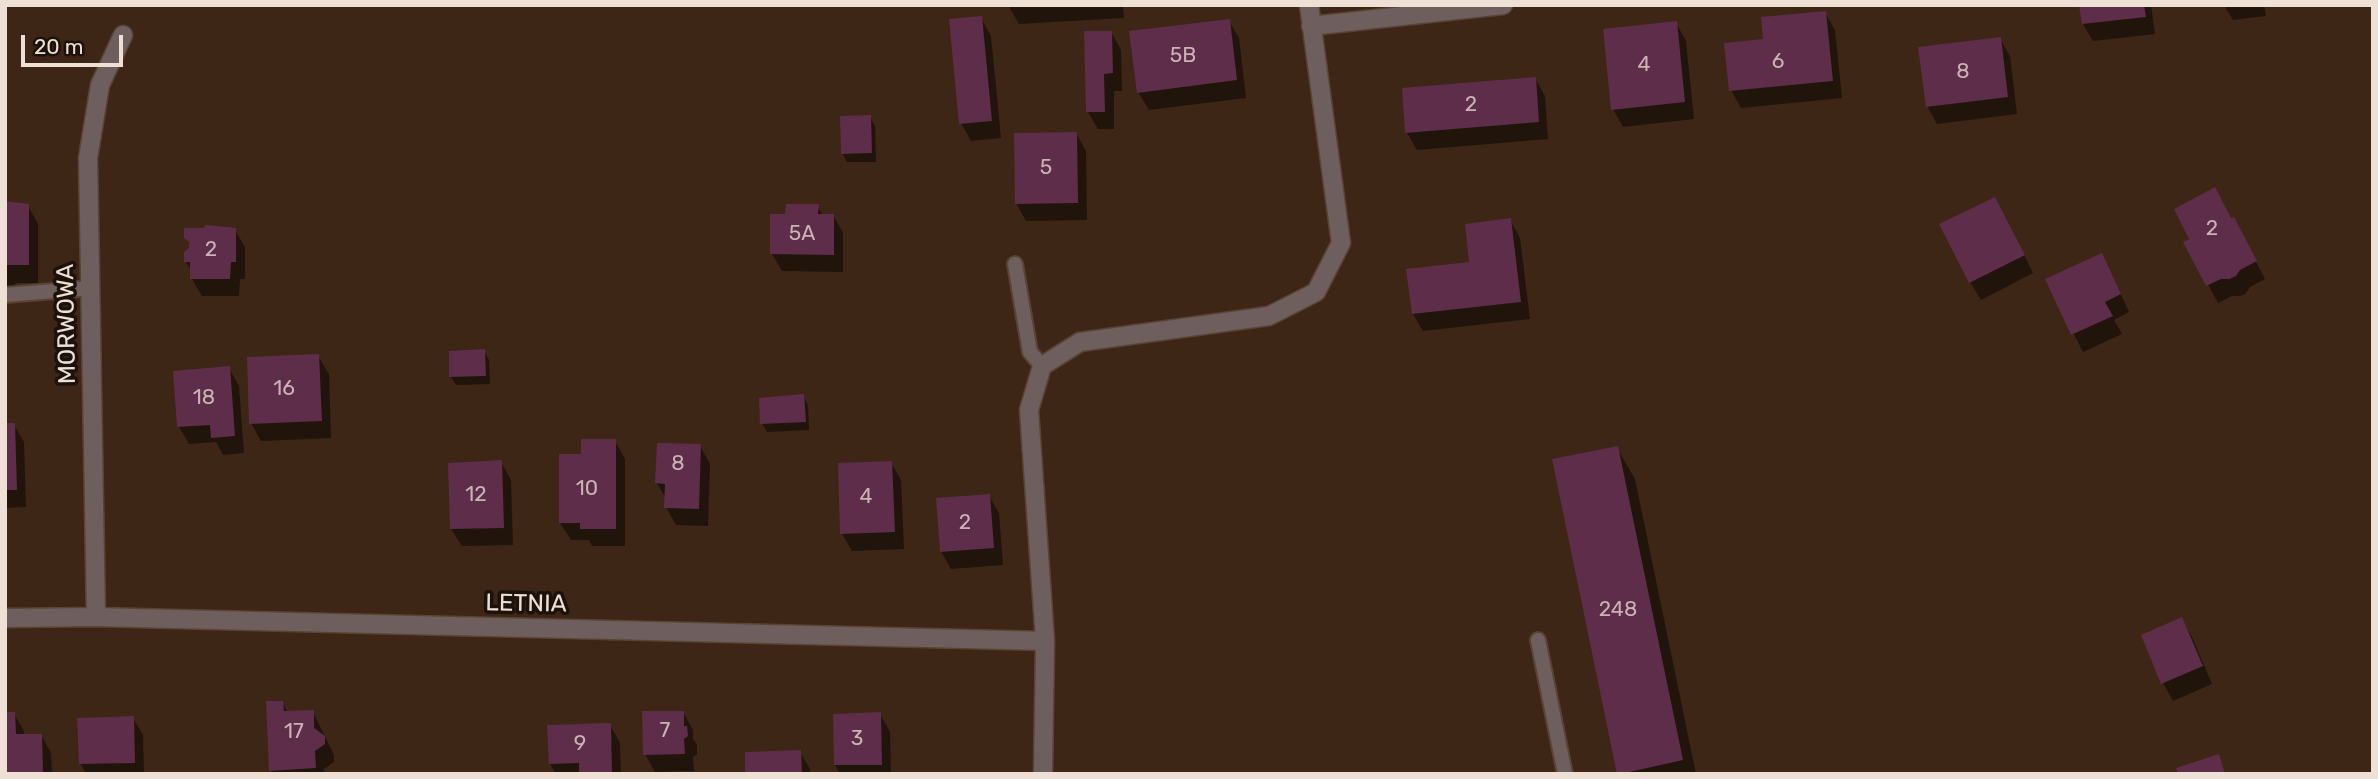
<!DOCTYPE html>
<style>
body{margin:0}
#map{position:relative;width:2378px;height:779px;overflow:hidden;background:#3d2615;font-family:Rubik,sans-serif}
canvas{display:block}
.frame{position:absolute;inset:0;border:7px solid #efe0d5;pointer-events:none}
.scale{position:absolute;left:21px;top:35px;width:102px;height:32px;box-sizing:border-box;border:4px solid #efe0d5;border-top:0;padding-left:9px;font-size:21px;line-height:24px;white-space:nowrap;color:#efe0d5;-webkit-text-stroke:5px #1c120b;paint-order:stroke}
</style>
<div id="map">
<canvas width="2378" height="779"></canvas>
<div class="frame"></div>
<div class="scale">20 m</div>
</div>
<script>
const context = document.querySelector('canvas').getContext('2d');
context.lineJoin = 'round';
function fillPath(path, color) { context.fillStyle = color; context.fill(path, 'evenodd'); }
const poly = rows => new Path2D(rows.map(r => 'M' + r).join(''));
function strokePath(path, color, width, dash) { context.strokeStyle = color; context.lineWidth = width; context.lineCap = dash ? 'butt' : 'round'; context.setLineDash(dash || []); context.stroke(path); }
function label(font, color, halo, rows, align = 'center') {
  context.font = font + ' Rubik,sans-serif'; context.lineWidth = 7; context.setLineDash([]); context.textBaseline = 'middle'; context.strokeStyle = halo; context.fillStyle = color; for (const [text, x, y, turn = 0] of rows) {
    context.save(); context.translate(x, y); context.rotate((+turn || 0) * Math.PI / 180); context.textAlign = isNaN(turn) ? turn : align; if (halo) context.strokeText(text, 0, 0); context.fillText(text, 0, 0); context.restore();
  }
}
const shadow = poly([
 [1008,5,1123,5,1124,18,1019,24],
 [2081,5,2151,5,2155,34,2093,41,2083,24],
 [2224,5,2264,5,2266,16,2233,20],
 [1825,13,1835,30,1842,98,1741,108,1731,90,1765,41],
 [981,18,991,36,1001,138,971,141,961,123],
 [1229,21,1239,38,1246,98,1149,110,1138,92],
 [1676,23,1686,41,1694,119,1623,127,1613,109],
 [1111,32,1121,50,1122,91,1114,91,1114,129,1098,129,1088,112],
 [2000,39,2010,56,2017,114,1937,124,1927,106],
 [1535,78,1545,96,1548,139,1417,150,1407,133,1404,90],
 [870,117,875,126,876,162,847,162,842,153],
 [1076,133,1086,151,1087,220,1026,221,1016,203],
 [5,203,28,206,38,224,38,283,16,283,11,288,5,287],
 [817,206,823,215,833,215,843,233,843,272,782,271,772,254,787,215],
 [2005,216,2033,273,1981,300,1970,282],
 [1510,220,1520,238,1530,319,1423,331,1413,314,1471,264],
 [2231,220,2243,237,2265,279,2250,287,2245,294,2240,296,2232,296,2218,303,2186,243],
 [235,230,245,247,245,279,240,279,239,296,202,296,192,279,192,272,186,262,191,245,186,238],
 [2111,273,2129,312,2114,320,2122,334,2083,352,2047,280],
 [484,351,489,360,490,384,456,385,451,377],
 [318,356,329,374,331,438,261,441,251,423],
 [229,368,239,386,244,453,223,455,216,442,189,444,179,427],
 [803,396,808,405,809,430,767,432,762,423],
 [5,425,14,425,24,442,26,507,5,508],
 [615,441,625,459,625,546,592,546,589,540,571,540,560,523,583,456],
 [700,446,710,464,708,526,676,525,666,507,666,499,657,483],
 [1617,448,1635,479,1696,774,1619,774],
 [501,462,511,480,513,545,462,546,451,529],
 [891,463,901,480,904,549,852,551,842,534],
 [989,496,999,513,1003,565,951,569,941,551],
 [2182,620,2192,637,2212,684,2173,701,2163,683,2143,636],
 [282,702,288,713,313,712,334,755,334,762,324,769,324,774,273,774,271,770],
 [683,712,693,730,693,739,697,745,697,754,693,757,694,771,655,772,645,754],
 [14,714,24,731,24,736,41,735,51,753,52,774,5,774],
 [880,714,890,732,891,774,840,774,835,765],
 [133,718,143,735,144,774,86,774,81,764],
 [610,725,620,743,621,774,556,774,550,764],
 [800,752,810,769,810,774,747,774]
]);
const building = poly([
 [2079,5,2144,5,2146,17,2082,24],
 [1826,11,1833,81,1729,91,1724,43,1763,39,1761,17],
 [982,16,992,121,959,124,949,19],
 [1230,19,1237,80,1137,93,1129,31],
 [1677,21,1685,102,1611,110,1603,29],
 [1084,31,1112,31,1113,73,1104,74,1105,112,1086,112],
 [2001,37,2008,97,1926,107,1918,47],
 [1536,77,1539,122,1405,133,1402,88],
 [871,115,872,153,841,154,840,116],
 [1077,132,1078,203,1015,204,1014,133],
 [2215,187,2231,218,2234,217,2257,261,2240,270,2236,276,2229,279,2221,279,2206,286,2183,242,2189,239,2174,209],
 [1995,197,2025,255,1969,283,1939,224],
 [5,201,29,204,29,265,5,265],
 [786,204,819,204,818,214,834,214,834,255,770,254,770,214,785,214],
 [1511,218,1521,302,1412,314,1406,269,1469,262,1465,224],
 [206,225,236,228,236,262,231,262,230,279,190,279,190,262,184,262,184,252,189,248,189,242,184,238,184,228,203,228],
 [2102,253,2121,294,2105,302,2113,316,2071,335,2045,279],
 [485,349,486,376,449,377,449,351],
 [319,354,322,421,249,424,247,357],
 [230,366,235,436,211,438,210,425,177,427,173,371],
 [804,394,806,422,760,424,759,398],
 [5,423,15,423,17,490,5,490],
 [581,439,616,439,616,529,580,529,580,523,559,523,559,454,581,454],
 [657,443,701,444,699,509,664,508,665,484,655,483],
 [1618,446,1683,760,1620,774,1617,774,1552,459],
 [502,460,504,528,450,529,448,463],
 [892,461,895,532,840,534,838,463],
 [990,494,994,548,940,552,936,498],
 [2182,617,2203,666,2161,684,2141,635],
 [266,701,283,701,284,711,314,710,314,728,325,736,325,744,315,751,316,768,269,771],
 [642,711,684,711,684,726,687,726,688,736,684,739,685,754,643,755],
 [5,712,15,712,16,734,42,734,43,773,5,774],
 [881,712,882,765,834,765,833,714],
 [134,716,135,763,79,764,77,718],
 [611,723,612,774,579,774,579,763,549,764,547,725],
 [801,750,802,774,745,774,745,752],
 [2219,754,2225,774,2178,774,2176,768]
]);
const lane = poly([
 [1015,264,1030,352,1042,366],
 [5,295,91,288],
 [1538,640,1565,774]
]);
const street = poly([
 [1311,26,1503,5],
 [96,617,88,158,100,85,123,35],
 [5,618,96,617,1045,641],
 [1043,774,1045,641,1029,410,1042,366,1080,342,1269,316,1316,292,1341,243,1309,5]
]);
const numberNames = [
 ["5B",1183,56],
 ["6",1778,62],
 ["4",1644,65],
 ["8",1963,72],
 ["2",1471,105],
 ["5",1046,168],
 ["2",2212,229],
 ["5A",802,234],
 ["2",211,250],
 ["16",284,389],
 ["18",204,398],
 ["8",678,464],
 ["10",587,489],
 ["12",476,495],
 ["4",866,497],
 ["2",965,523],
 ["248",1618,610],
 ["7",665,731],
 ["17",294,732],
 ["3",857,739],
 ["9",580,744]
];
const streetNames = [
 ["MORWOWA",67,324,-91],
 ["LETNIA",526,604,1]
];
fillPath(shadow, '#0007');
fillPath(building, '#5d2d4a');
strokePath(lane, '#594434', 18);
strokePath(street, '#594434', 21);
strokePath(lane, '#6e5e5e', 14);
strokePath(street, '#6e5e5e', 18);
label('21px', '#cab3b2', null, numberNames);
label('24px', '#efe0d5', '#1c120b', streetNames);
</script>
